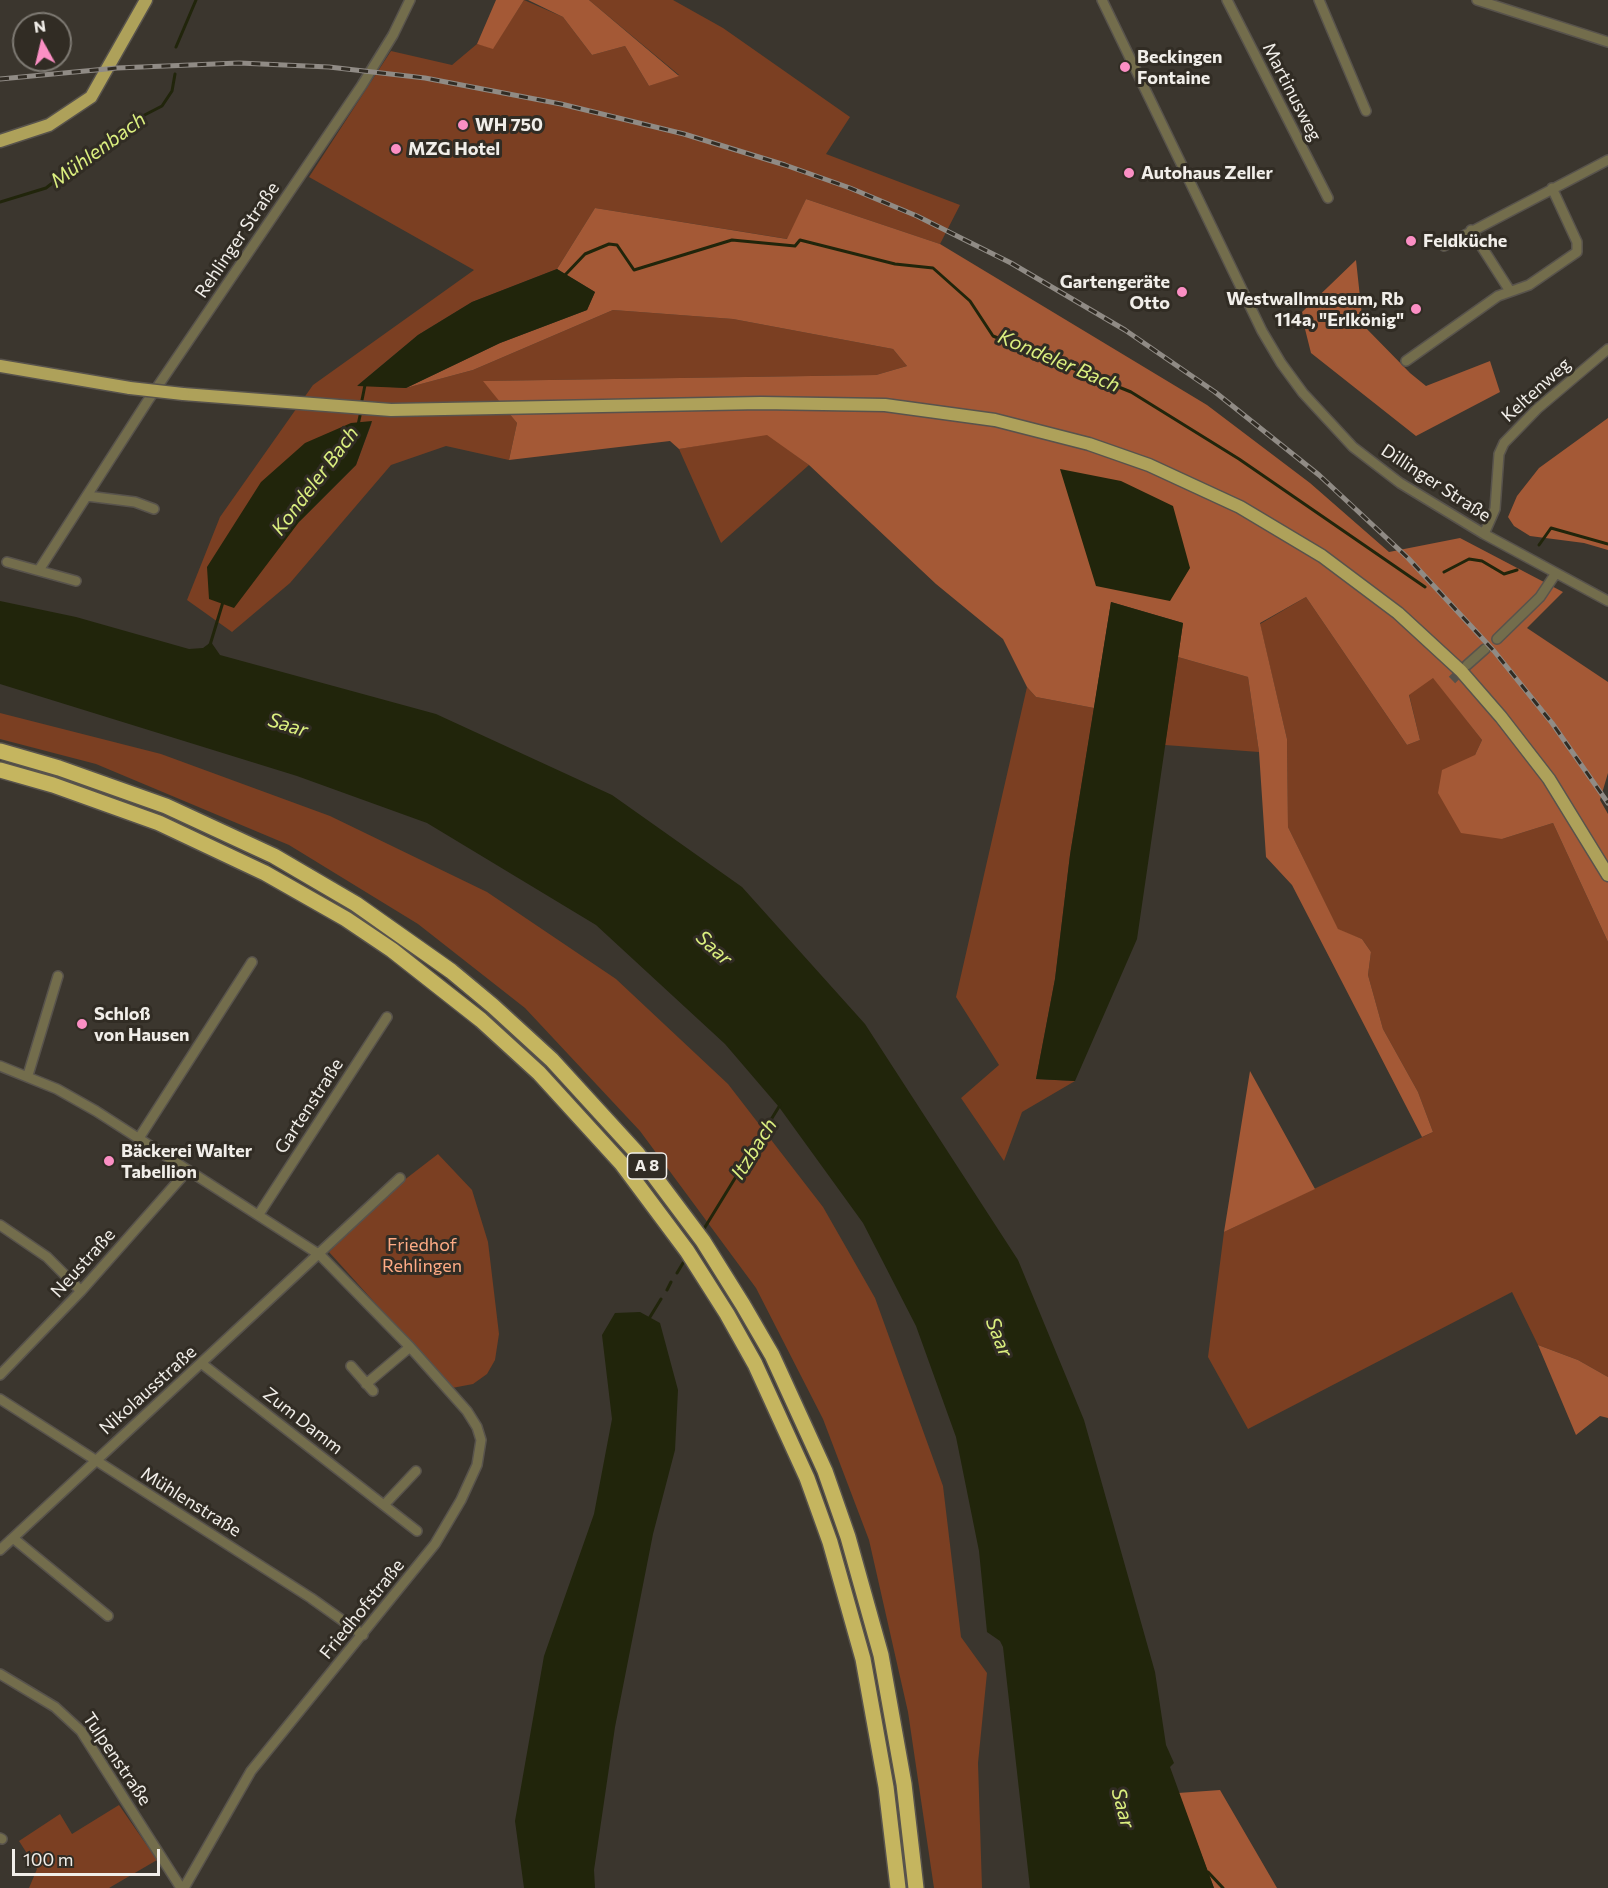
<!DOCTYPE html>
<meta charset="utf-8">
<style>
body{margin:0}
#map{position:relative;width:1608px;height:1888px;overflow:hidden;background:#3b362e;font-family:Commissioner,sans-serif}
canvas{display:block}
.north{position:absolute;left:12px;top:12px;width:60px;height:60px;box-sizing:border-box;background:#312c24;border:2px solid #7e7a73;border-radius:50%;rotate:352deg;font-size:16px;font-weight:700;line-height:24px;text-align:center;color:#f1eee9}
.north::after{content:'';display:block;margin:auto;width:21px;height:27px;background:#fb8fc4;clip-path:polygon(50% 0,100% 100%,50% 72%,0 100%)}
.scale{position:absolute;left:12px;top:1849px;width:148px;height:27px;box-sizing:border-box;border:3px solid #f1eee9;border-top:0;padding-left:8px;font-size:18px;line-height:21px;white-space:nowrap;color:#f1eee9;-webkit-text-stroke:4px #312c24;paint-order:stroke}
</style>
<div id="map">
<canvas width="1608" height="1888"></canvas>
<div class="north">N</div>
<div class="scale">100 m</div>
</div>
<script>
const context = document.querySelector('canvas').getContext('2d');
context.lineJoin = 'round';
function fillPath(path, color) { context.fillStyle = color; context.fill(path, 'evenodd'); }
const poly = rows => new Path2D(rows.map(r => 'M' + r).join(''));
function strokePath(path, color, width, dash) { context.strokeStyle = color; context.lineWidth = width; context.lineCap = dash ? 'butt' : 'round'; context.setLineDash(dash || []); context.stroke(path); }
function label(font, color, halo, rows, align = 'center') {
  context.font = font + ' Commissioner,sans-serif'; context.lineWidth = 6; context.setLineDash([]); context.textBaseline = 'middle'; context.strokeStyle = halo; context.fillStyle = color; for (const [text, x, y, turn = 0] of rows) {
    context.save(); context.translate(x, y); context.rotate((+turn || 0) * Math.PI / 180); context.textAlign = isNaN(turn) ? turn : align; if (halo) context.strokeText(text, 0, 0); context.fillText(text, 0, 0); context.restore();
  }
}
const green = poly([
 [524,0,563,17,592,55,625,46,649,86,679,75,589,0,673,0,723,28,850,117,826,154,960,205,940,244,806,199,788,239,595,208,557,269,472,302,418,335,358,385,406,388,473,370,613,310,733,319,893,349,907,366,876,375,484,381,517,423,509,460,446,446,391,465,290,583,232,632,187,600,220,517,313,385,474,270,309,177,391,51,452,65,477,44,493,48],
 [372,422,356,465,299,522],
 [767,434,809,465,721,543,679,449],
 [1306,597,1407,745,1420,740,1409,694,1433,677,1482,740,1475,755,1502,839,1553,823,1608,942,1608,1377,1578,1360,1538,1345,1512,1292,1248,1429,1208,1357,1224,1232,1433,1132,1418,1092,1383,1029,1368,975,1371,952,1362,939,1338,930,1288,827,1287,739,1260,624],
 [1178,657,1248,677,1259,752,1165,745],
 [1027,687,1036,697,1094,708,1070,855,1055,979,1036,1079,1075,1081,1022,1112,1004,1161,961,1098,999,1065,956,997],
 [0,713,161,754,330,816,487,892,616,979,728,1084,823,1207,875,1298,943,1486,961,1637,987,1673,978,1763,982,1888,934,1888,908,1712,869,1540,823,1419,756,1288,640,1131,525,1008,418,924,289,845,96,764,0,739],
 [438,1154,472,1190,488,1242,499,1334,495,1360,487,1374,473,1384,452,1388,329,1252,403,1181],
 [119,1805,157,1860,109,1888,29,1888,37,1869,19,1841,60,1814,72,1834]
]);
const forest = poly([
 [496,0,524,0,493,49,477,44],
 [528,0,589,0,679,76,649,86,625,46,592,55,563,17],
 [806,199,940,244,1207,405,1310,483,1389,552,1460,538,1563,592,1527,628,1608,682,1608,773,1600,800,1608,814,1608,942,1553,823,1502,839,1461,833,1438,793,1442,770,1475,755,1482,740,1433,678,1409,695,1420,740,1407,745,1306,597,1260,623,1287,739,1288,827,1338,929,1362,939,1371,952,1368,975,1383,1029,1418,1092,1433,1132,1422,1137,1292,885,1266,857,1259,752,1248,677,1178,657,1183,623,1111,602,1094,708,1036,697,1027,687,1003,639,936,584,809,465,767,435,679,449,670,441,509,460,517,423,483,381,876,375,907,366,893,349,733,319,613,310,473,370,406,388,500,343,587,310,595,292,557,269,595,208,787,239],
 [1356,260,1363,325,1410,373,1426,386,1490,361,1500,392,1416,436,1311,353,1301,313],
 [1608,418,1608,550,1584,543,1530,536,1514,526,1508,517,1517,496,1539,468],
 [1250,1071,1315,1189,1224,1232],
 [1538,1345,1578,1360,1608,1377,1608,1418,1600,1416,1576,1435],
 [1220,1790,1277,1888,1214,1888,1178,1793]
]);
const water = poly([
 [557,269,595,292,587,310,500,343,406,388,357,386,418,335,472,302],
 [372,421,356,465,299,522,234,608,209,599,207,567,261,482,305,443,351,423],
 [1060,469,1121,481,1173,506,1190,568,1170,601,1096,586],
 [0,601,76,617,189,649,203,648,211,642,220,655,436,714,612,795,742,887,865,1024,1018,1260,1084,1420,1155,1672,1166,1745,1174,1763,1170,1767,1214,1888,1030,1888,1003,1647,1000,1641,987,1632,979,1551,956,1437,916,1326,863,1223,779,1107,725,1044,596,925,427,823,297,776,0,684],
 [1111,602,1183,623,1137,939,1075,1081,1036,1079,1055,979,1070,855],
 [640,1312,660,1323,678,1390,675,1450,653,1534,615,1727,594,1870,595,1888,524,1888,515,1821,544,1656,594,1514,612,1419,602,1335,615,1313]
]);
const stream = poly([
 [176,47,196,0],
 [0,202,46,188,131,122,162,106,172,91,175,74],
 [565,275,585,254,609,244,617,245,634,270,732,240,795,246,800,240,895,264,933,268,970,301,993,336,1131,392,1239,459,1425,587],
 [361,405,365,385],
 [358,425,361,411],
 [1539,545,1551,528,1608,544],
 [1444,572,1469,559,1482,561,1504,574,1517,570],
 [210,645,223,602],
 [702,1232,780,1105],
 [677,1273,683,1263],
 [667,1290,671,1282],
 [650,1317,661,1299],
 [1208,1872,1223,1888]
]);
const minorTunnel = poly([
 [1452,680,1465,667]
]);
const minor = poly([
 [1102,0,1262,331,1281,363,1303,393,1353,447,1400,483,1484,534,1608,601],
 [1227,0,1328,198],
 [1319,0,1366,111],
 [1477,0,1608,42],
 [1471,230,1510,291],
 [1444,246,1608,160],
 [1406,361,1498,296,1529,285,1577,252,1577,242,1552,188],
 [87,496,135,502,154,509],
 [1484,534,1495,509,1499,454,1504,443,1537,409,1608,349],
 [7,562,76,581],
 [39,570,147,402,362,85,393,35,410,0],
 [1497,639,1540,597,1556,573],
 [1467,665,1485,649],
 [0,1066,57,1089,96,1111,320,1255,410,1347,467,1411,477,1427,481,1440,477,1465,461,1500,435,1544,251,1771,184,1888],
 [28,1075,58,976],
 [139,1138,252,962],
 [259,1214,387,1017],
 [0,1225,47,1257,81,1291],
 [201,1363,417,1531],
 [351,1366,373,1391],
 [0,1375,81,1291,188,1170],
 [366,1384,410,1347],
 [0,1399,311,1598,363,1635],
 [384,1505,416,1471],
 [13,1538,108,1616],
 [0,1550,400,1178],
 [0,1674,55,1707,81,1731,181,1888],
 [0,1838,2,1839]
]);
const major = poly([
 [0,141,49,125,91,97,146,0],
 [0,366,130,388],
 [183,394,391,410,761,403,885,405,995,420,1089,444,1149,465,1240,507,1322,556,1398,613,1461,671,1501,717,1549,779,1608,875]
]);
const highway = poly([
 [0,751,59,768,166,806,274,856,356,904,451,971,493,1006,552,1060,637,1153,703,1241,743,1305,772,1355,825,1471,848,1537,881,1655,904,1784,916,1888],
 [0,770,53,785,159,823,265,873,346,919,392,950,481,1020,539,1073,622,1164,687,1251,727,1314,755,1364,807,1478,830,1542,863,1659,886,1787,898,1888]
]);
const rail = poly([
 [0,79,117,68,239,63,329,67,425,78,561,104,684,134,785,165,850,188,917,216,1011,263,1125,330,1215,392,1319,475,1408,558,1494,651,1552,723,1608,803]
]);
const majorBridge = poly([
 [130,388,183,394]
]);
const markers = [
 [1125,67,6,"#fb8fc4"],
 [463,125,6,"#fb8fc4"],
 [396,149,6,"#fb8fc4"],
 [1129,173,6,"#fb8fc4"],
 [1411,241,6,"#fb8fc4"],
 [1182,292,6,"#fb8fc4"],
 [1416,309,6,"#fb8fc4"],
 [82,1024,6,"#fb8fc4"],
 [109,1161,6,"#fb8fc4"]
];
const shields = [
 [647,1166,39]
];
const shieldNames = [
 ["A 8",647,1166]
];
const poiNames = [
 ["Beckingen",1137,57],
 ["Fontaine",1137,78],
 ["WH 750",475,125],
 ["MZG Hotel",408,149],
 ["Autohaus Zeller",1141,173],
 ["Feldküche",1423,241],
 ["Gartengeräte",1170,282,"right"],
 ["Otto",1170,303,"right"],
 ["Westwallmuseum, Rb",1404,299,"right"],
 ["114a, \"Erlkönig\"",1404,320,"right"],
 ["Schloß",94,1014],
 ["von Hausen",94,1035],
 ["Bäckerei Walter",121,1151],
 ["Tabellion",121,1172]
];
const streetNames = [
 ["Martinusweg",1292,92,63],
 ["Rehlinger Straße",237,240,-56],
 ["Keltenweg",1536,390,-42],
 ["Dillinger Straße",1436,483,33],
 ["Gartenstraße",309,1106,-57],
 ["Neustraße",83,1263,-48],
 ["Nikolausstraße",148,1390,-42],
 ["Zum Damm",303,1421,38],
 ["Mühlenstraße",191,1502,32],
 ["Friedhofstraße",362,1609,-51],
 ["Tulpenstraße",117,1759,56]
];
const parkNames = [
 ["Friedhof",422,1245],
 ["Rehlingen",422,1266]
];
const waterNames = [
 ["Mühlenbach",98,150,-36],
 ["Kondeler Bach",1059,361,23],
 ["Kondeler Bach",315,481,-53],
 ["Saar",288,725,17],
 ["Saar",714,948,42],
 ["Itzbach",754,1149,-58],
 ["Saar",999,1337,68],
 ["Saar",1123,1808,75]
];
fillPath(green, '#7b3f22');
fillPath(forest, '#a45936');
fillPath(water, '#21250b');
strokePath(stream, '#21250b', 3);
strokePath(minorTunnel, '#56524a', 9, [9, 4.5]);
strokePath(minor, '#58534c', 12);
strokePath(major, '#58534c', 15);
strokePath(highway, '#58534c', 18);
strokePath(minor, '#736d4c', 9);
strokePath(major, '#aea15a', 12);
strokePath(highway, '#c5b55f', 15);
strokePath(rail, '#908b85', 5);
strokePath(rail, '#312c24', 3, [9]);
strokePath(majorBridge, '#58534c', 15, []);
strokePath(majorBridge, '#aea15a', 12);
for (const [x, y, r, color] of markers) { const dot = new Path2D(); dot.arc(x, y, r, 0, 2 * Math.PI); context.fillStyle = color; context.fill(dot); strokePath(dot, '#312c24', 2); }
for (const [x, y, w] of shields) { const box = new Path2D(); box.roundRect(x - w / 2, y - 13, w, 26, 4.5); context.fillStyle = '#312c24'; context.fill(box); strokePath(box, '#f1eee9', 1.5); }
label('bold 16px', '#f1eee9', null, shieldNames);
label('bold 18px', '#f1eee9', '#312c24', poiNames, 'left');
label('18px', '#f1eee9', '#312c24', streetNames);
label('18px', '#feab85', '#312c24', parkNames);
label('italic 20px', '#dbef7f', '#312c24', waterNames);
</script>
